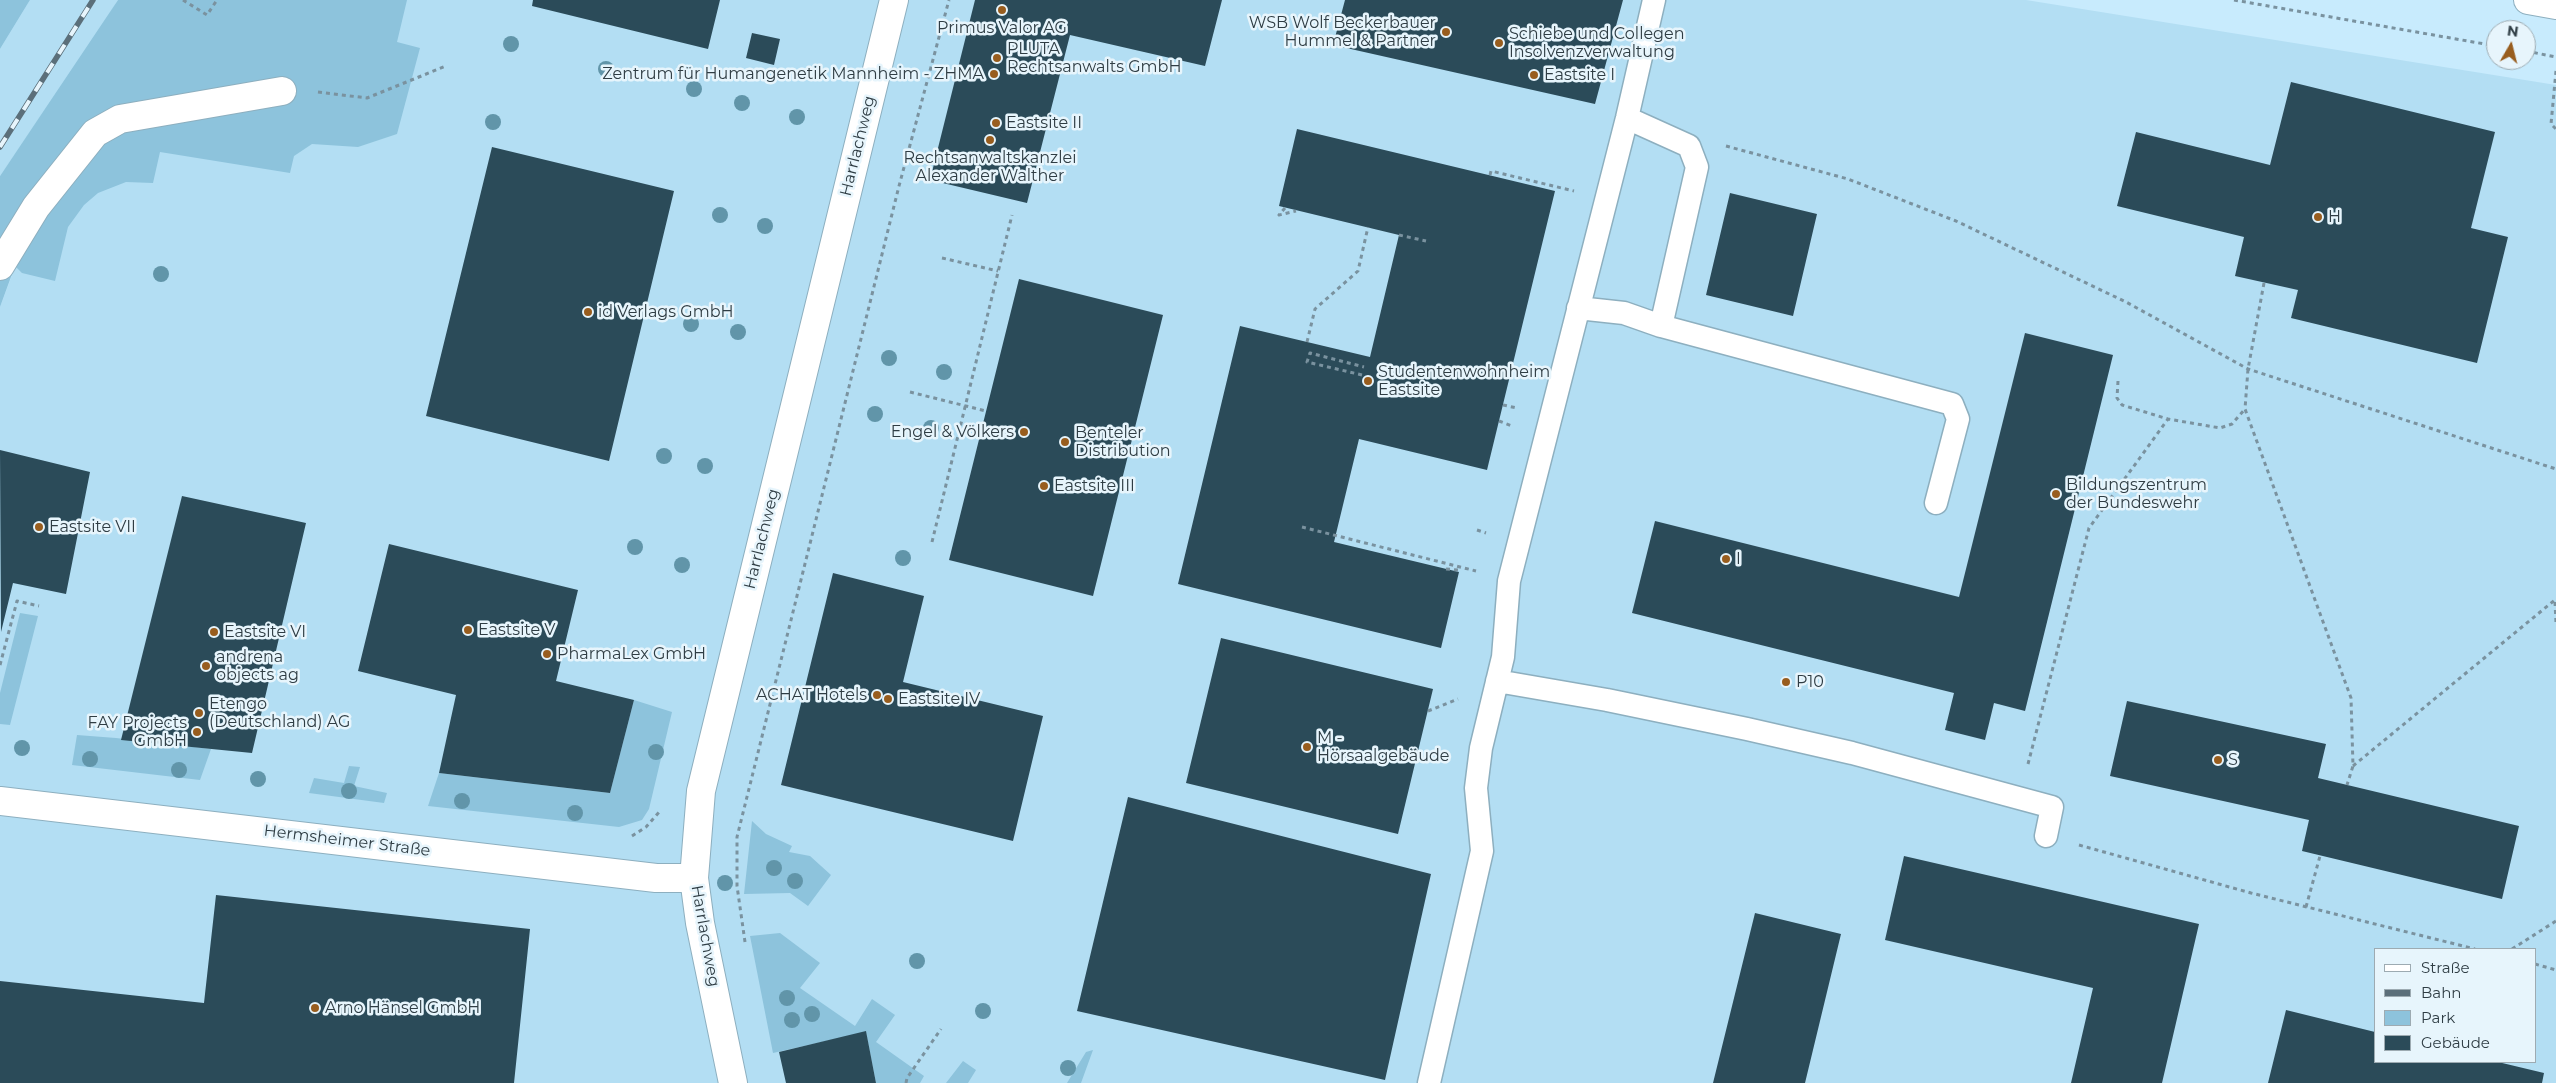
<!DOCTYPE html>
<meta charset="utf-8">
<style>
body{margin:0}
#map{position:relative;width:2556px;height:1083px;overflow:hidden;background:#c8ebfd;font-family:Montserrat,sans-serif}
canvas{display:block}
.legend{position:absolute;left:2374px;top:948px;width:162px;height:115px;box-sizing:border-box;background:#e7f5fc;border:1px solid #9dabb2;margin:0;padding:6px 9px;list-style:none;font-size:15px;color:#2f3d44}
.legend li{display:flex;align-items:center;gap:10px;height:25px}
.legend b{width:25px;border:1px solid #9dabb2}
.north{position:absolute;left:2486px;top:20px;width:50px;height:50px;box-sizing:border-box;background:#e7f5fc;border:1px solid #9dabb2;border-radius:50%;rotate:8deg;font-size:14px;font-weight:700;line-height:20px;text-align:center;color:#2f3d44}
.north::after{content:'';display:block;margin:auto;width:18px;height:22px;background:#985d1e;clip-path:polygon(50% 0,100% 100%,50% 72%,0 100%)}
</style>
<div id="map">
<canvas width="2556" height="1083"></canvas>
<ul class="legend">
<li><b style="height:6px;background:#fff"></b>Straße</li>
<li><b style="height:6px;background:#5b6f7a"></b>Bahn</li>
<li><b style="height:14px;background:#8dc3dc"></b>Park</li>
<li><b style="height:14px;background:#2b4b59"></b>Gebäude</li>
</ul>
<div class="north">N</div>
</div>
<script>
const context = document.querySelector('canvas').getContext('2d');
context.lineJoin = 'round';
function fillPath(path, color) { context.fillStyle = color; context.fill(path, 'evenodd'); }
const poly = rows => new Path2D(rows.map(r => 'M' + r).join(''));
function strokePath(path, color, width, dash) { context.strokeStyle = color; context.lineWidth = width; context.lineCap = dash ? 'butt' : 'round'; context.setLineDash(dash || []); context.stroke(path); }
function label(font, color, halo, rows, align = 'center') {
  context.font = font + ' Montserrat,sans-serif'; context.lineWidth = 5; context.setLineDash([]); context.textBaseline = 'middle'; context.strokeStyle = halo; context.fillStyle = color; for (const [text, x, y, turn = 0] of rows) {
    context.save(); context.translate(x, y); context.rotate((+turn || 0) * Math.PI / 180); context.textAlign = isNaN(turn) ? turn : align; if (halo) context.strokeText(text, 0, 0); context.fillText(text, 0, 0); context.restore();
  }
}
const built = poly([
 [30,0,118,0,94,39,0,176,0,49],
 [162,0,2026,0,2556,85,2556,1083,0,1083,0,307,27,235],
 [2375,949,2535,949,2535,1062,2375,1062]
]);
const green = poly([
 [0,0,30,0,0,49],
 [118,0,407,0,397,42,420,48,397,134,358,147,312,144,294,156,290,173,160,152,153,183,126,182,98,193,84,205,68,227,55,281,22,273,15,266,0,307,0,176],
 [20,613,38,616,10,725,0,724,0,693],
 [634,700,672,712,649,809,642,820,619,827,428,806,439,773,610,793],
 [77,735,116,738,211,749,200,780,72,765],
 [349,766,360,767,354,786,387,793,384,803,309,793,314,778,344,783],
 [752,821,766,834,792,846,789,852,810,856,831,875,808,906,790,893,744,894],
 [780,933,820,963,800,988,855,1026,872,999,895,1015,876,1042,924,1076,920,1083,876,1083,866,1032,773,1053,750,936],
 [1093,1050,1081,1083,1067,1083,1086,1052],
 [963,1061,976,1070,968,1083,946,1083]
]);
const building = poly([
 [533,0,720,0,708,49,532,6],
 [975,0,1222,0,1205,66,1070,35,1027,203,930,180],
 [1345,0,1623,0,1595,104,1333,45],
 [752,33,780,39,774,65,746,58],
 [2291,82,2495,132,2471,228,2508,237,2477,363,2291,318,2298,290,2235,276,2244,237,2117,206,2136,132,2270,165],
 [1297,129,1555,191,1487,470,1359,439,1334,542,1459,572,1441,648,1178,584,1240,326,1370,357,1399,235,1279,206],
 [492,147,674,191,609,461,426,416],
 [1730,193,1817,214,1793,316,1706,295],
 [1019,279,1163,315,1093,596,949,560],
 [2025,333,2113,355,2025,711,1994,703,1985,740,1945,730,1954,693,1632,613,1655,521,1959,597],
 [0,450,90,472,66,594,13,583,1,632],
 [182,496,306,523,252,753,121,740],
 [389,544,578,590,556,681,634,700,610,793,439,773,456,695,358,671],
 [833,573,924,596,903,682,1043,716,1013,841,781,785],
 [1221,638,1433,689,1398,834,1186,783],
 [2127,701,2326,744,2318,778,2519,826,2502,899,2302,851,2309,820,2110,776],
 [1128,797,1431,874,1385,1080,1077,1011],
 [1904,856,2199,924,2162,1083,2071,1083,2093,988,1885,940],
 [216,895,530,929,514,1083,0,1083,0,981,204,1003],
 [1755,913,1841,934,1805,1083,1713,1083],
 [2286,1010,2375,1032,2375,1062,2498,1062,2544,1073,2542,1083,2268,1083],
 [866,1031,876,1083,786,1083,779,1052]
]);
const path = poly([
 [183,0,207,15,217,0],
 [2234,0,2496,46],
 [2526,51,2556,57],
 [2556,71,2551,124,2556,129],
 [318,92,367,98,446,66],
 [1726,146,1848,179,1956,221,2126,302,2248,369,2556,469],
 [1490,175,1491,171,1574,191],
 [1285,208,1279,215,1296,211],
 [1399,235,1426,241],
 [942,258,998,271],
 [2264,283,2248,369,2245,409,2351,698,2353,766,2347,785],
 [1307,342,1315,309,1358,271,1368,227],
 [1362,375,1307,362,1310,353,1364,367],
 [2118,381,2117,398,2122,405,2168,419,2220,428,2232,424,2245,409],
 [910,392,986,411],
 [1503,405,1517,408],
 [1499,421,1512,426],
 [1302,527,1476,571],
 [1477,530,1486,533],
 [932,542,1012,215],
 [1446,569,1458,570,1457,567],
 [2555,602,2556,623],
 [0,665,17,601,39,606],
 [1428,711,1458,699],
 [2028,764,2089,528,2168,419],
 [2353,766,2556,599],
 [632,836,646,827,660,811],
 [2079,845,2251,893,2475,949],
 [2306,907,2320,856],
 [745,942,737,886,737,837,899,186,949,0],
 [2512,949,2556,921],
 [2535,964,2556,970],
 [906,1083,907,1078,941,1029]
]);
const lane = poly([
 [1627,118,1689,146,1697,167,1661,326],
 [1578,308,1624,313,1661,326,1952,404,1958,419,1936,503],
 [1497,681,1607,700,1747,729,1852,753,2052,807,2046,836],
 [1429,1083,1482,851,1476,788,1481,748,1503,657,1509,581,1627,118,1654,0]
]);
const street = poly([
 [0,266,36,207,95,133,120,119,282,91],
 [0,801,656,878,694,878]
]);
const secondary = poly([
 [2528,0,2556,5],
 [733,1083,700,923,694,878,701,791,894,0]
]);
const rail = poly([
 [0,147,93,0]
]);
const trees = [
 [511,44],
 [606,69],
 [694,89],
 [742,103],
 [797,117],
 [493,122],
 [720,215],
 [765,226],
 [161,274],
 [691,324],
 [738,332],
 [889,358],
 [944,372],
 [875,414],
 [931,428],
 [664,456],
 [705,466],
 [635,547],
 [903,558],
 [682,565],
 [22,748],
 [656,752],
 [90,759],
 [179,770],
 [258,779],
 [349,791],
 [462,801],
 [575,813],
 [774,868],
 [795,881],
 [725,883],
 [917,961],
 [787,998],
 [983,1011],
 [812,1014],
 [792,1020],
 [1068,1068]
];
const markers = [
 [1002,10,5,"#985d1e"],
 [1446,32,5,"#985d1e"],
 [1499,43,5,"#985d1e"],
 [997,58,5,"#985d1e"],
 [994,74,5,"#985d1e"],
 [1534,75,5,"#985d1e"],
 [996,123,5,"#985d1e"],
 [990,140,5,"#985d1e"],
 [2318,217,5,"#985d1e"],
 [588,312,5,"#985d1e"],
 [1368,381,5,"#985d1e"],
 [1024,432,5,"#985d1e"],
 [1065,442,5,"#985d1e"],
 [1044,486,5,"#985d1e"],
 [2056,494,5,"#985d1e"],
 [39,527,5,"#985d1e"],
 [1726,559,5,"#985d1e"],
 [468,630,5,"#985d1e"],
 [214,632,5,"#985d1e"],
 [547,654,5,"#985d1e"],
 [206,666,5,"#985d1e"],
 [1786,682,5,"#985d1e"],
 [877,695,5,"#985d1e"],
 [888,699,5,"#985d1e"],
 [199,713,5,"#985d1e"],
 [197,732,5,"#985d1e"],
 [1307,747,5,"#985d1e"],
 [2218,760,5,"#985d1e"],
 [315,1008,5,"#985d1e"]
];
const poiNames = [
 ["WSB Wolf Beckerbauer",1436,23,"right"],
 ["Hummel & Partner",1436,41,"right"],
 ["Primus Valor AG",1002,28,"center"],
 ["Schiebe und Collegen",1509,34],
 ["Insolvenzverwaltung",1509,52],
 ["PLUTA",1007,49],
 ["Rechtsanwalts GmbH",1007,67],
 ["Zentrum für Humangenetik Mannheim - ZHMA",984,74,"right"],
 ["Eastsite I",1544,75],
 ["Eastsite II",1006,123],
 ["Rechtsanwaltskanzlei",990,158,"center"],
 ["Alexander Walther",990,176,"center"],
 ["H",2328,217],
 ["id Verlags GmbH",598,312],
 ["Studentenwohnheim",1378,372],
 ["Eastsite",1378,390],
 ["Engel & Völkers",1014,432,"right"],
 ["Benteler",1075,433],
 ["Distribution",1075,451],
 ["Bildungszentrum",2066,485],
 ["der Bundeswehr",2066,503],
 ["Eastsite III",1054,486],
 ["Eastsite VII",49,527],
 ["I",1736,559],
 ["Eastsite V",478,630],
 ["Eastsite VI",224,632],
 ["PharmaLex GmbH",557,654],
 ["andrena",216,657],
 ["objects ag",216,675],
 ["P10",1796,682],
 ["ACHAT Hotels",867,695,"right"],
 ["Eastsite IV",898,699],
 ["Etengo",209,704],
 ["(Deutschland) AG",209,722],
 ["FAY Projects",187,723,"right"],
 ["GmbH",187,741,"right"],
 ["M -",1317,738],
 ["Hörsaalgebäude",1317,756],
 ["S",2228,760],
 ["Arno Hänsel GmbH",325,1008]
];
const streetNames = [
 ["Harrlachweg",858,146,-76],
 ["Harrlachweg",762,539,-76],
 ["Hermsheimer Straße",347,841,7],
 ["Harrlachweg",705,936,80]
];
fillPath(built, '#b3def3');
fillPath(green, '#8dc3dc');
fillPath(building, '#2b4b59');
strokePath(lane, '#8dafbf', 25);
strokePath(street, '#8dafbf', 30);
strokePath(secondary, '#8dafbf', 30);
strokePath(path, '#7a929f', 3, [4, 4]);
strokePath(lane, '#fff', 22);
strokePath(street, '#fff', 28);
strokePath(secondary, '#fff', 28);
strokePath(rail, '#5b6f7a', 5.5);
strokePath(rail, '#e7f5fc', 4, [11]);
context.fillStyle = '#6195a9';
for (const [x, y] of trees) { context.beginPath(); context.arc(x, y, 8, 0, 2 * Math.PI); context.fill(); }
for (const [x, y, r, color] of markers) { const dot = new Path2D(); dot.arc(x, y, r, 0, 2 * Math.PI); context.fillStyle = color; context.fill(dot); strokePath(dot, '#e7f5fc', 2); }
label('16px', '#2f3d44', '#e7f5fc', poiNames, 'left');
label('16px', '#2f3d44', '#e7f5fc', streetNames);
</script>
